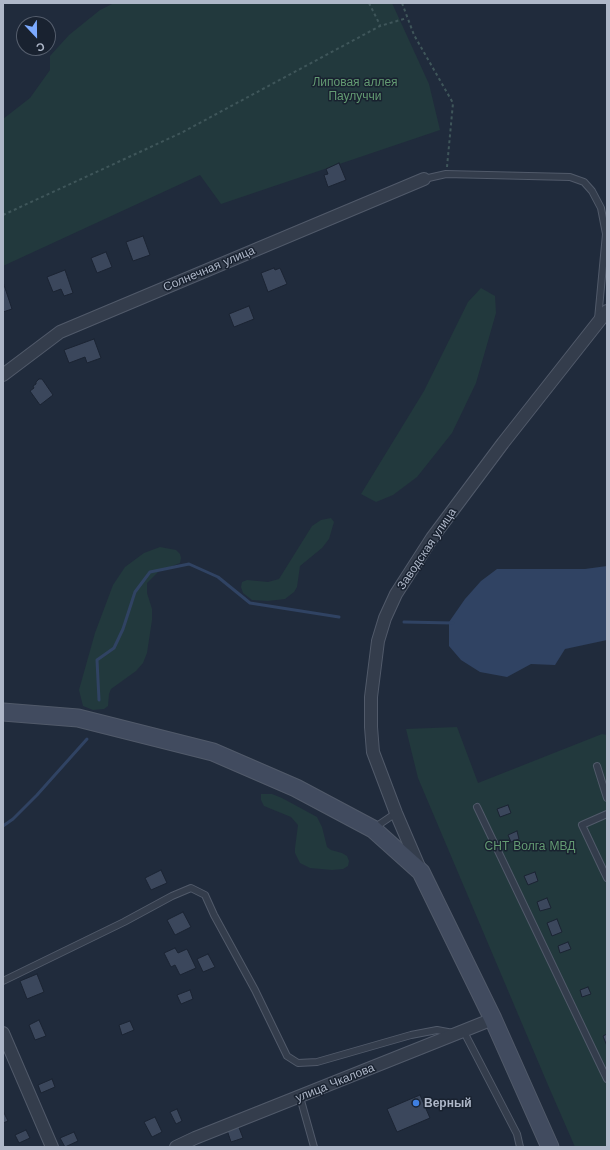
<!DOCTYPE html>
<meta charset="utf-8">
<style>
body{margin:0}
#map{position:relative;width:610px;height:1150px;overflow:hidden;background:#202b3c;font-family:"Work Sans",sans-serif}
canvas{display:block}
.frame{position:absolute;inset:0;border:4px solid #aeb7c8;pointer-events:none}
.north{position:absolute;left:16px;top:16px;width:40px;height:40px;box-sizing:border-box;background:#192230;border:1px solid #555e6d;border-radius:50%;rotate:158deg;font-size:11px;font-weight:700;line-height:16px;text-align:center;color:#aeb7c8}
.north::after{content:'';display:block;margin:auto;width:14px;height:18px;background:#7caaff;clip-path:polygon(50% 0,100% 100%,50% 72%,0 100%)}
</style>
<div id="map">
<canvas width="610" height="1150"></canvas>
<div class="frame"></div>
<div class="north">С</div>
</div>
<script>
const context = document.querySelector('canvas').getContext('2d');
context.lineJoin = 'round';
function fillPath(path, color) { context.fillStyle = color; context.fill(path, 'evenodd'); }
const poly = rows => new Path2D(rows.map(r => 'M' + r).join(''));
function strokePath(path, color, width, dash) { context.strokeStyle = color; context.lineWidth = width; context.lineCap = dash ? 'butt' : 'round'; context.setLineDash(dash || []); context.stroke(path); }
function label(font, color, halo, rows, align = 'center') {
  context.font = font + ' "Work Sans",sans-serif'; context.lineWidth = 3; context.setLineDash([]); context.textBaseline = 'middle'; context.strokeStyle = halo; context.fillStyle = color; for (const [text, x, y, turn = 0] of rows) {
    context.save(); context.translate(x, y); context.rotate((+turn || 0) * Math.PI / 180); context.textAlign = isNaN(turn) ? turn : align; if (halo) context.strokeText(text, 0, 0); context.fillText(text, 0, 0); context.restore();
  }
}
const green = poly([
 [114,3,392,3,429,84,440,130,221,204,200,175,3,266,3,119,30,98,50,70,50,56,69,35,100,10],
 [481,288,495,296,496,313,476,383,452,433,417,477,393,495,376,502,361,494,424,391,468,302],
 [331,518,334,522,329,539,322,548,300,566,297,587,294,592,285,599,268,601,252,600,243,593,241,587,242,582,247,580,268,582,279,579,312,526,321,520],
 [160,547,176,550,180,554,181,558,180,563,159,571,147,583,147,593,152,609,152,620,147,653,143,663,136,671,111,689,109,694,108,706,104,709,93,710,83,706,79,690,95,633,113,585,125,567,144,553],
 [457,727,478,783,602,734,607,735,607,1147,575,1147,548,1085,418,778,406,729],
 [261,794,272,794,282,798,317,817,322,827,327,847,331,850,342,853,347,856,349,861,348,866,343,869,332,870,310,868,300,863,295,853,295,848,298,825,291,817,264,806,261,800]
]);
const water = poly([
 [607,566,607,640,565,649,555,665,531,664,507,677,480,672,461,660,449,646,449,622,465,599,481,581,497,569,585,569]
]);
const stream = poly([
 [404,622,453,623],
 [99,700,97,660,114,648,123,629,135,592,150,572,189,564,218,577,250,603,339,617],
 [3,826,13,819,37,795,87,739]
]);
const building = poly([
 [339,163,346,180,328,187,324,175,328,174,326,169,339,163],
 [143,236,150,255,133,261,126,242,143,236],
 [106,252,112,267,97,273,91,258,106,252],
 [274,268,275,270,280,268,287,284,268,292,261,273,274,268],
 [65,270,73,293,64,296,61,289,53,292,47,277,65,270],
 [4,285,12,309,3,312,3,286,4,285],
 [249,306,254,319,234,327,229,314,249,306],
 [94,339,101,358,87,363,85,357,69,363,64,350,94,339],
 [39,379,42,379,53,395,40,405,30,391,34,388,33,386,36,384,36,382,39,379],
 [508,805,511,813,500,817,497,809,508,805],
 [517,831,519,839,511,842,508,835,517,831],
 [161,870,167,883,151,890,145,878,161,870],
 [535,872,538,881,528,885,524,876,535,872],
 [547,898,551,908,540,911,537,902,547,898],
 [183,912,191,927,175,935,167,920,183,912],
 [557,919,562,932,552,936,547,923,557,919],
 [568,942,571,949,560,953,558,946,568,942],
 [175,948,178,953,187,949,196,968,180,975,175,965,171,967,164,953,175,948],
 [208,954,215,967,203,972,197,959,208,954],
 [37,974,44,992,27,999,20,981,37,974],
 [588,987,591,994,582,997,580,990,588,987],
 [190,990,193,999,181,1004,177,995,190,990],
 [39,1020,46,1036,35,1040,29,1025,39,1020],
 [130,1021,134,1030,122,1035,119,1025,130,1021],
 [607,1034,607,1046,603,1036,607,1034],
 [52,1079,55,1087,41,1093,38,1085,52,1079],
 [420,1095,430,1118,397,1132,387,1109,420,1095],
 [177,1109,182,1121,176,1124,170,1112,177,1109],
 [3,1111,8,1121,3,1123,3,1111],
 [155,1117,162,1132,152,1137,144,1122,155,1117],
 [238,1125,243,1138,231,1142,227,1130,238,1125],
 [26,1130,30,1138,19,1143,15,1135,26,1130],
 [74,1132,78,1141,65,1147,60,1138,74,1132]
]);
const path = poly([
 [369,3,380,25],
 [402,3,414,35,453,103,447,167],
 [3,215,181,133,380,26,407,18]
]);
const lane = poly([
 [424,179,446,174,570,177,584,182,592,191,601,208,606,234,598,319],
 [597,766,607,798],
 [477,807,607,1079],
 [607,814,582,825,607,878],
 [374,828,396,813],
 [3,981,124,922,172,896,191,888,205,895,214,915,255,990,287,1056,298,1063,317,1062,411,1035,437,1030,453,1033],
 [464,1032,517,1134,520,1147],
 [300,1097,314,1147]
]);
const street = poly([
 [3,375,60,332,424,179],
 [420,869,396,813,373,752,371,727,371,697,378,641,385,618,396,594,432,538,503,443,607,311],
 [3,1033,52,1147],
 [176,1147,195,1138,493,1019]
]);
const secondary = poly([
 [3,712,78,718,213,752,296,788,373,829,421,872,493,1019,550,1147]
]);
const markers = [
 [416,1103,4,"#3f7fe0"]
];
const parkNames = [
 ["Липовая аллея",355,82],
 ["Паулуччи",355,96],
 ["СНТ Волга МВД",530,846]
];
const streetNames = [
 ["Солнечная улица",209,269,-23],
 ["Заводская улица",427,549,-56],
 ["улица Чкалова",335,1083,-22]
];
const poiNames = [
 ["Верный",424,1103]
];
fillPath(green, '#22393d');
fillPath(water, '#304363');
strokePath(stream, '#304363', 3);
fillPath(building, '#3b475c');
strokePath(building, '#1b2433', 1);
strokePath(lane, '#515a6a', 8);
strokePath(street, '#515a6a', 14);
strokePath(secondary, '#515a6a', 19);
strokePath(path, '#3f565a', 2, [3, 3]);
strokePath(lane, '#343d4c', 6);
strokePath(street, '#343d4c', 12);
strokePath(secondary, '#414b5f', 17);
for (const [x, y, r, color] of markers) { const dot = new Path2D(); dot.arc(x, y, r, 0, 2 * Math.PI); context.fillStyle = color; context.fill(dot); strokePath(dot, '#192230', 1.5); }
label('12px', '#639b72', '#192230', parkNames);
label('12px', '#aeb7c8', '#192230', streetNames);
label('bold 12px', '#aeb7c8', '#192230', poiNames, 'left');
</script>
